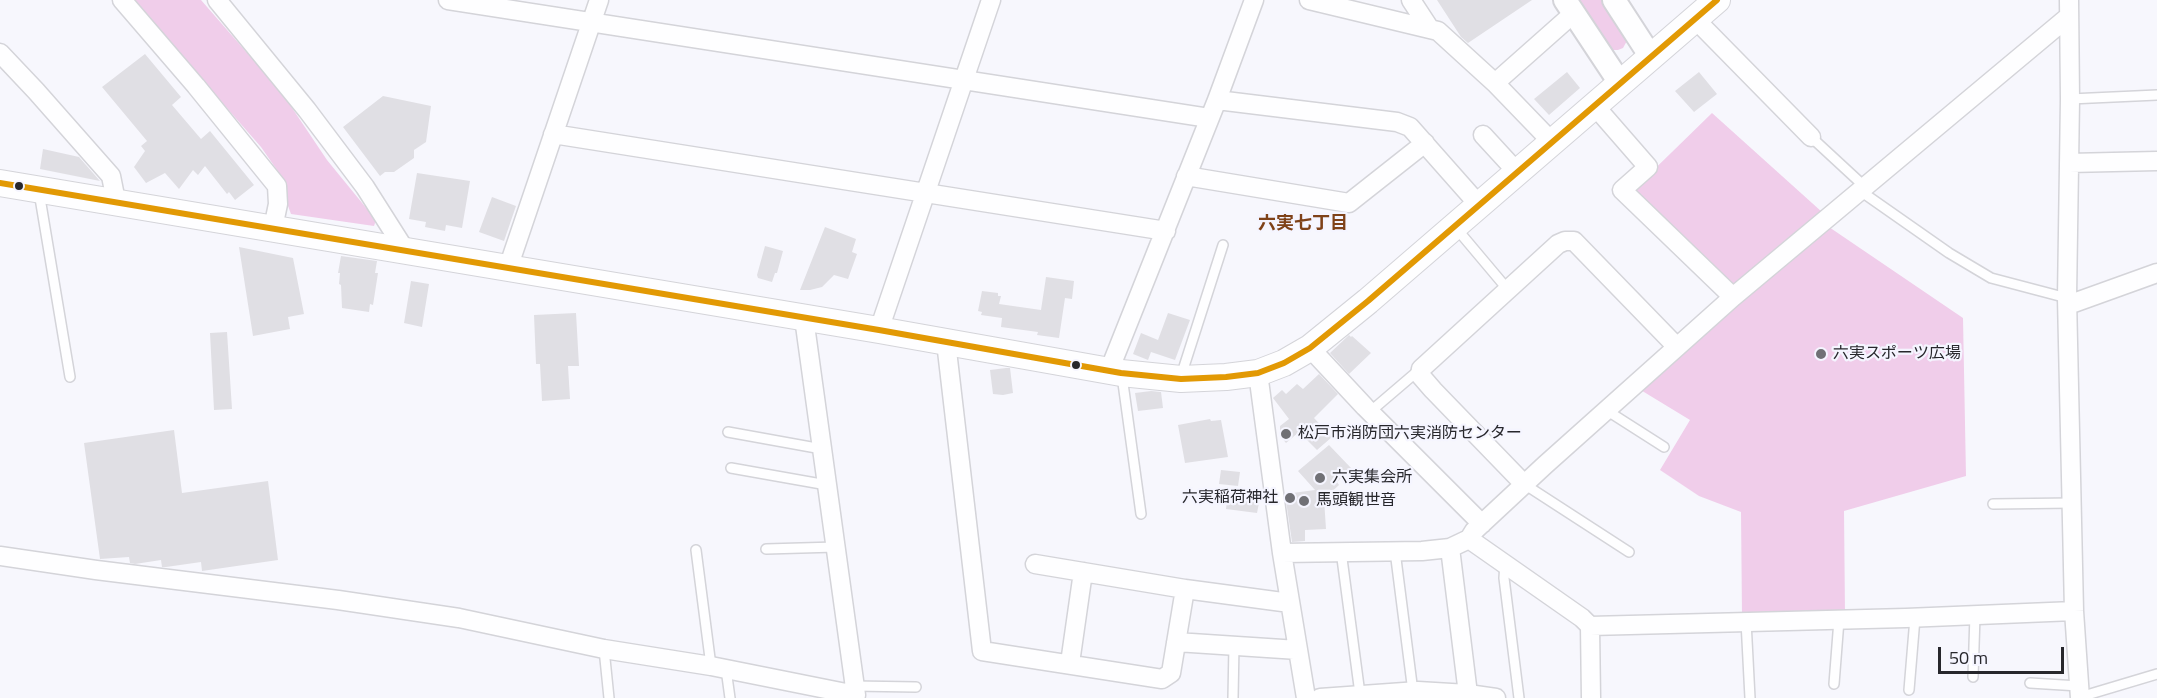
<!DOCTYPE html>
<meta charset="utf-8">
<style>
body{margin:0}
#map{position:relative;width:2157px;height:698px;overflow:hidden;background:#f7f7fd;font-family:"Titillium Web",sans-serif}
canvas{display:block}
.scale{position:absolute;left:1938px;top:647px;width:126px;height:27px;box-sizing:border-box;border:3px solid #27272c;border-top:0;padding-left:8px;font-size:18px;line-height:21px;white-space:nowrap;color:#27272c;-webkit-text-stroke:4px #f5f5ff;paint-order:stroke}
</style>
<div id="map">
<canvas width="2157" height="698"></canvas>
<div class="scale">50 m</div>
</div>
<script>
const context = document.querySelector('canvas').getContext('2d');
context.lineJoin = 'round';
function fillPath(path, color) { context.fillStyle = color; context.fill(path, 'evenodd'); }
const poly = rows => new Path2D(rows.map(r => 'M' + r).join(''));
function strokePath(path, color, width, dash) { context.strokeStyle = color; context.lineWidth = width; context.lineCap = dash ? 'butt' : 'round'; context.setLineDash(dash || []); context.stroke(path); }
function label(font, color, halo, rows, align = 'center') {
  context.font = font + ' "Titillium Web","Noto Sans JP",sans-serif'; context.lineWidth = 4.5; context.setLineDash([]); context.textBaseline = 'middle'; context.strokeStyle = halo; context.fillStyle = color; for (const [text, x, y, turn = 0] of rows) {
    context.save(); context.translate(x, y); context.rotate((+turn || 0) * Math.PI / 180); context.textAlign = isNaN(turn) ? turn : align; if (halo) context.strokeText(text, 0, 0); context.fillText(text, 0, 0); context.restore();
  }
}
const green = poly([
 [132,0,201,0,282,93,327,160,376,220,374,226,291,214,288,206,286,183,261,147],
 [1577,0,1604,0,1628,39,1623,48,1618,50,1613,50,1606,43],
 [1712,113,1822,212,1737,284,1726,282,1632,191],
 [1826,225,1963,318,1966,476,1844,511,1845,614,1742,616,1741,512,1699,496,1660,470,1690,420,1639,389]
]);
const building = poly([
 [1437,0,1532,0,1468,43,1461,37],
 [145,54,181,97,172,105,201,139,210,131,254,185,235,200,229,192,227,194,205,166,198,175,193,170,179,189,165,173,146,183,134,167,145,151,141,146,147,141,102,87],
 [1567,72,1580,88,1549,115,1534,99],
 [1699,72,1717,94,1694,112,1675,91],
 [383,96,431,106,426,142,414,150,414,158,394,172,385,172,380,176,343,127],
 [43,149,79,157,100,181,40,169],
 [417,173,470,181,462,228,446,225,445,231,425,227,426,222,409,219],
 [492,197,516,206,504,241,479,232],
 [825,227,856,239,852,252,857,254,848,279,834,275,822,287,810,290,800,290],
 [765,246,783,251,777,273,775,273,772,282,758,278,757,275],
 [239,247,293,258,304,314,288,317,290,329,253,336],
 [341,256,377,261,375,273,378,273,373,305,370,304,369,312,342,308,341,285,339,284,340,273,338,273],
 [1046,277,1074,281,1072,299,1065,298,1059,338,1037,335,1038,332,1001,327,1002,318,981,315,982,312,978,311,982,291,998,293,998,296,1001,296,999,304,1041,310],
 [411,281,429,284,422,327,404,323],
 [576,313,579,366,568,366,570,399,542,401,540,364,536,364,534,315],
 [1168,313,1190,320,1175,360,1151,352,1148,360,1133,354,1141,333,1158,340],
 [227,332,232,409,214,410,210,333],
 [1349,335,1351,337,1352,336,1371,353,1349,374,1330,353],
 [1006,368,1010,368,1013,393,1003,395,993,394,990,370],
 [1319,374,1338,394,1314,418,1332,437,1317,450,1299,432,1286,443,1280,436,1280,426,1289,419,1273,398,1282,390,1286,394,1297,384,1303,389],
 [1151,391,1161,392,1163,408,1138,411,1135,393],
 [1210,419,1211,421,1221,420,1228,457,1185,463,1178,425],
 [174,430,182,493,268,481,278,560,202,571,201,562,166,567,162,567,161,560,135,564,130,563,129,557,100,559,84,443],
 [1329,445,1351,468,1337,482,1339,485,1324,499,1326,529,1305,530,1305,541,1292,542,1285,494,1315,490,1298,471],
 [1221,470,1240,472,1238,486,1219,484],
 [1229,488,1261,493,1257,513,1226,509]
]);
const service = poly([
 [2070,99,2157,95],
 [1811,137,1864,186],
 [1859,190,1949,253,1991,278,2067,298],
 [39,192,70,377],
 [1456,228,1509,291],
 [1122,376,1141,514],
 [1181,376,1223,245],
 [1606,410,1664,447],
 [1371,411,1419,370],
 [728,432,822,449],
 [731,468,827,485],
 [1524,484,1629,552],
 [1993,504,2073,503],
 [766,549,836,547],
 [696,550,711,666],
 [1341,551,1360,694],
 [1395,551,1413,692],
 [1505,563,1504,578,1519,698],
 [1746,621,1750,698],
 [604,649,609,698],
 [726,669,730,698],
 [1973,677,1975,615],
 [2030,683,2079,686],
 [1834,684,1839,620],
 [854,686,916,687],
 [1909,690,1915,618],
 [2080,697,2157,674],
 [1233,698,1234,645]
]);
const minor = poly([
 [122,0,196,86,277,186,278,204,273,228],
 [217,0,307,110,365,187,405,250],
 [448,0,1209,118],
 [1309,0,1438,31,1495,83,1552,142],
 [1411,0,1430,29],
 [2069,0,2070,99,2067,298,2074,611,2080,698],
 [1695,19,1811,137],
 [0,53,36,91,111,176,116,201],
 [1495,83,1574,13],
 [1217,100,1397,122,1410,127,1479,205],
 [1594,105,1648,167,1622,190,1733,297],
 [553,134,1166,231],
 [1483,135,1517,172],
 [2069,163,2157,161],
 [1186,176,1349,203,1425,143],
 [508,268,599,0],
 [2068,305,2157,273],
 [879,330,991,0],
 [946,342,982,651,1162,679,1171,673,1185,589,1035,564],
 [1310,348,1365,407,1482,524],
 [1109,371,1217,100,1254,0],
 [1258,373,1282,553,1306,698],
 [1524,484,1433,390,1420,375,1421,369,1558,244,1565,241,1574,241,1677,347],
 [1469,539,1582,618,1590,626],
 [1450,548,1468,694,1496,698],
 [1282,553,1422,551,1450,548,1469,539,1474,531,1545,465,1733,297,2068,17],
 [0,556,96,570,338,600,459,618,604,649,711,666,856,695,804,318],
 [1185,589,1290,603],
 [1176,642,1298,650],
 [1070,663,1083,572],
 [1320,698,1418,691,1468,694],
 [1591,698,1590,626,1906,618,2074,611]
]);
const tertiary = poly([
 [1565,0,1620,83],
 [1614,0,1651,57]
]);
const secondary = poly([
 [0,183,879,330,1121,373,1181,379,1226,377,1258,373,1284,363,1310,348,1368,301,1717,0]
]);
const bus1 = poly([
 [0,183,879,330,1121,373,1181,379,1226,377,1258,373,1284,363,1310,348,1368,301,1717,0]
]);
const markers = [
 [19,186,5,"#27272c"],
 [1821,354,6,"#707075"],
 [1076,365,5,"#27272c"],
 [1286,434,6,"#707075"],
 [1320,478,6,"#707075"],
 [1290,498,6,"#707075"],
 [1304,501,6,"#707075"]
];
const poiNames = [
 ["六実スポーツ広場",1833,354],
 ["松戸市消防団六実消防センター",1298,434],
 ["六実集会所",1332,478],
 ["六実稲荷神社",1278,498,"right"],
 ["馬頭観世音",1316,501]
];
const neighbourhoodNames = [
 ["六実七丁目",1303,225]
];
fillPath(green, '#f0cdea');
fillPath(building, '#e0dfe4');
strokePath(service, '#d4d4d9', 12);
strokePath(minor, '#d4d4d9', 21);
strokePath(tertiary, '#d4d4d9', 26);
strokePath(secondary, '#d4d4d9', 28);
strokePath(service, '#fefeff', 9);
strokePath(minor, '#fefeff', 18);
strokePath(tertiary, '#fefeff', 22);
strokePath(secondary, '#fefeff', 26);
strokePath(bus1, '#e29904', 6);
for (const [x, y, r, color] of markers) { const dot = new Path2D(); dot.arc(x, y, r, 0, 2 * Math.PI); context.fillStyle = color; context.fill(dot); strokePath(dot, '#f5f5ff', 2); }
label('16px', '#27272c', '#f5f5ff', poiNames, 'left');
label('bold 18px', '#7f4218', '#f5f5ff', neighbourhoodNames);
</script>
